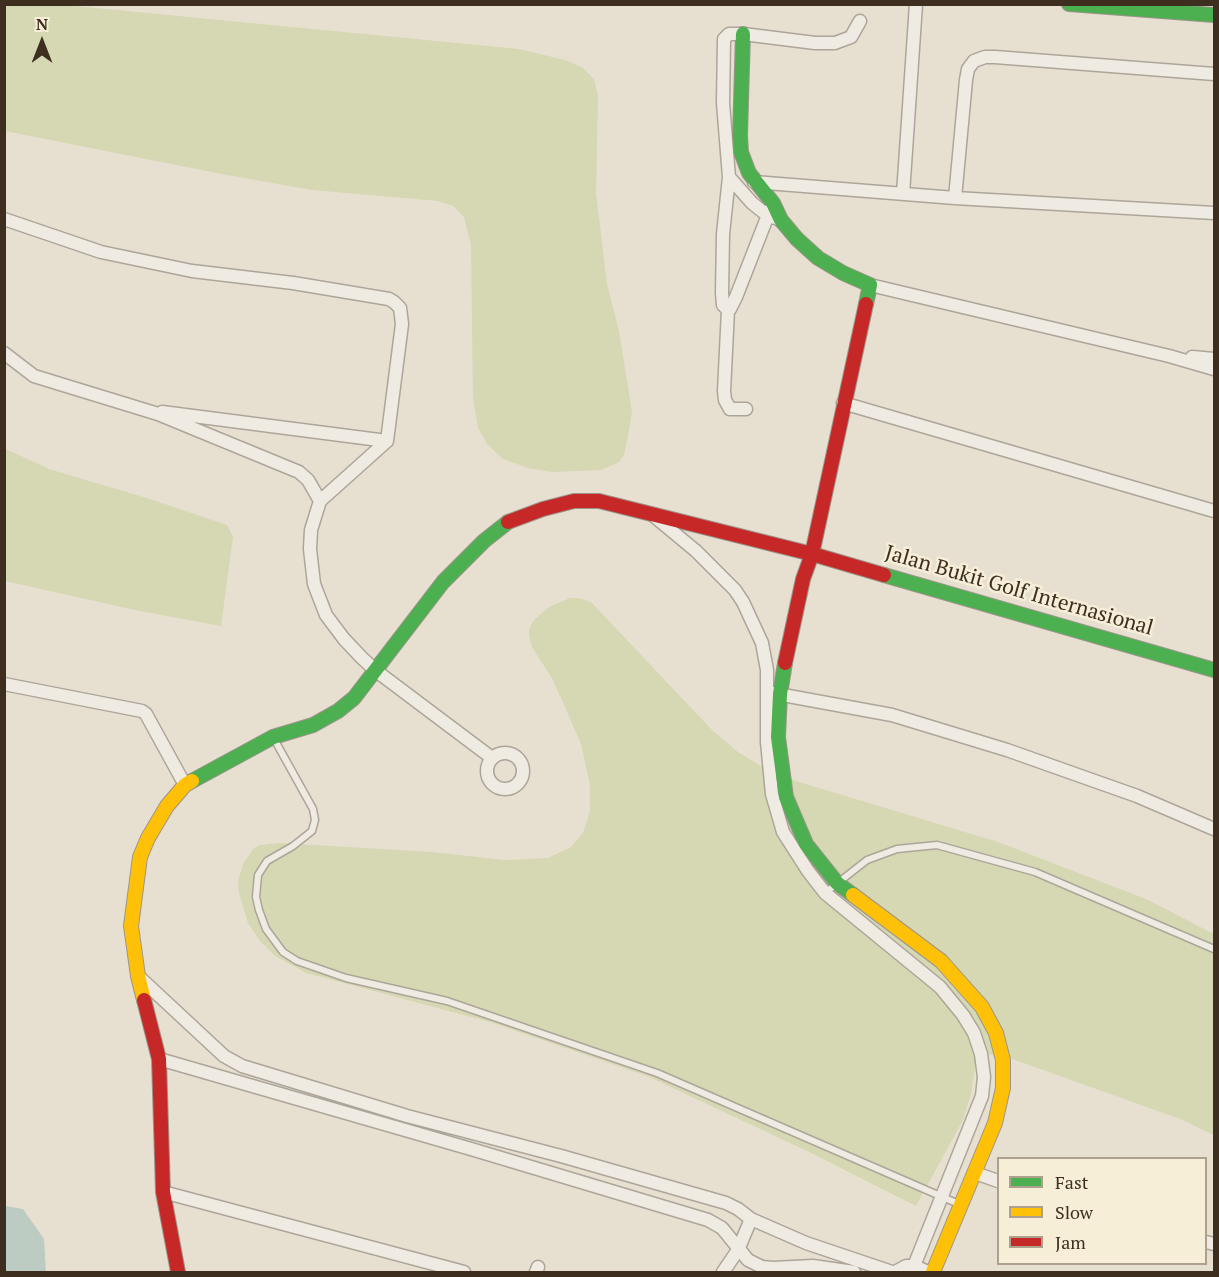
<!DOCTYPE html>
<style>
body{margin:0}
#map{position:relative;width:1219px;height:1277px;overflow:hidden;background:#e7e0d1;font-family:"PT Serif",serif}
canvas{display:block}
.frame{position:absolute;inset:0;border:6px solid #3d2e20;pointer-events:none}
.legend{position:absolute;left:997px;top:1157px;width:210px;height:108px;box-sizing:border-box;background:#f7eed8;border:2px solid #ada18e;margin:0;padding:8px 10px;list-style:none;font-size:18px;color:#3d2e20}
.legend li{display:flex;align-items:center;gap:12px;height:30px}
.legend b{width:30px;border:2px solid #ada18e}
.north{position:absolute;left:12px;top:12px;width:60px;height:60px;-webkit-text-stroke:4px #f7eed8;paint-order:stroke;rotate:0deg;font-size:16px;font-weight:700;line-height:24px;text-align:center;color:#3d2e20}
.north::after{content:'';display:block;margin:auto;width:21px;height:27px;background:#3d2e20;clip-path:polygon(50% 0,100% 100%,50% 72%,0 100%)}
</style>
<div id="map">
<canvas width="1219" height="1277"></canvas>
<div class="frame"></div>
<ul class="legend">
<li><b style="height:8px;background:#4caf50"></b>Fast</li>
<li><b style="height:8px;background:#ffc107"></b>Slow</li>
<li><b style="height:8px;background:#c62828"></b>Jam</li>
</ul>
<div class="north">N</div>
</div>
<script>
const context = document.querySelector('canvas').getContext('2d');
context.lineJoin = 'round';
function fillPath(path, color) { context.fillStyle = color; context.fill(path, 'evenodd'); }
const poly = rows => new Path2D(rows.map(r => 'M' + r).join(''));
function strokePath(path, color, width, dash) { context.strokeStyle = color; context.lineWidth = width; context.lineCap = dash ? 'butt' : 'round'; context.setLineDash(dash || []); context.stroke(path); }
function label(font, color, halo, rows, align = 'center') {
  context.font = font + ' "PT Serif",serif'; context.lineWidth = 5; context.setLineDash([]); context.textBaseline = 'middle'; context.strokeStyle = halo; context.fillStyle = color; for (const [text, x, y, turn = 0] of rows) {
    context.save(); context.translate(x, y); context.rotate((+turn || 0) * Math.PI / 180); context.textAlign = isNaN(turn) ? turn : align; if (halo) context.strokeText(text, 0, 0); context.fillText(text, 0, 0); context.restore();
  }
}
const green = poly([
 [4,5,65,5,519,49,565,60,583,68,594,79,598,96,596,193,607,284,619,331,632,412,628,436,624,455,619,462,601,470,552,472,528,468,503,459,487,444,478,428,473,398,471,246,464,217,453,206,438,201,312,190,227,175,5,131],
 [4,448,49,469,150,499,227,525,233,537,221,626,135,610,5,581],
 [570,598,579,598,591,602,712,730,738,752,761,766,796,781,998,842,1146,899,1214,934,1214,1135,1180,1119,1004,1056,985,1054,976,1061,971,1094,963,1120,916,1206,807,1151,647,1076,490,1022,306,973,275,956,260,941,248,923,239,893,238,881,243,864,254,848,260,845,280,843,432,852,505,860,548,858,571,847,583,833,590,811,590,785,581,744,553,680,532,647,529,636,529,629,534,620,549,607]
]);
const water = poly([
 [5,1206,23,1209,44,1239,46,1272,5,1272]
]);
const lane = poly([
 [273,737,313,809,315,820,312,831,293,846,267,861,258,875,256,897,259,910,266,929,283,952,297,961,346,978,447,1001,657,1073,961,1205],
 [825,893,867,860,897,849,937,845,1035,872,1214,949]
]);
const street = poly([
 [729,177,723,234,722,293,723,305,728,310,730,309,736,297,770,210],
 [754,182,955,198,1214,213],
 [903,194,916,4],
 [955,198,966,80,968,69,974,61,985,57,995,57,1214,74],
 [4,219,101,252,192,271,293,283,389,299,394,302,400,308,402,324,387,441,320,501,311,530,310,549,314,584,326,615,344,639,362,658,375,670,492,758],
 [781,220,767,215,752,203,729,177,723,103,724,39,729,34,743,34,815,43,835,43,851,37,860,21],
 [870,285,1169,356,1214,369],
 [728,310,724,391,725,400,730,409,746,409],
 [4,353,34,376,158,414,299,472,308,480,320,501],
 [1192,357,1214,359],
 [843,403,1214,511],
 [162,412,387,441],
 [655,517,696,551,735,590,743,602,762,643,767,670,767,742,772,794,783,832,808,871,825,893,940,987,963,1015,974,1033,981,1054,984,1077,982,1096,914,1266],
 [4,684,142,711,146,714,185,785],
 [772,693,892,715,1007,750,1137,796,1214,829],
 '487 771a18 18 0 1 1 36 0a18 18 0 1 1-36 0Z',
 [138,976,224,1056,242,1066,407,1116,561,1156,726,1203,738,1209,751,1219,806,1243,892,1272],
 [159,1059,471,1149,708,1220,722,1228,748,1260,762,1267,773,1268,813,1266,854,1272],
 [975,1173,998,1181],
 [163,1192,464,1272],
 [1206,1242,1214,1244],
 [536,1272,538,1267],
 [723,1272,738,1250,751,1219],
 [895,1272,906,1266,914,1266,928,1272]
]);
const fast = poly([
 [1069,4,1214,15],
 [743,34,740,136,741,152,749,173,773,203,781,220,797,239,818,258,843,273,870,285,866,304],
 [884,575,1214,670],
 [785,663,780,694,778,737,786,797,806,844,837,883,853,895],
 [192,781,273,737,313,725,338,711,354,698,443,582,484,541,508,522]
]);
const slow = poly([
 [853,895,941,961,982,1007,996,1033,1003,1060,1003,1088,995,1123,933,1272],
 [144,1000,138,976,131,926,140,857,148,838,167,806,185,785,192,781]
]);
const jam = poly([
 [508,522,543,509,574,501,599,501,812,554,884,575],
 [785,663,803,579,812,554,866,304],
 [144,1000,159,1059,163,1192,178,1272]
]);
const streetNames = [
 ["Jalan Bukit Golf Internasional",1019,591,16]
];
fillPath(green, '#d6d7b3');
fillPath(water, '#bcccc2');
strokePath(lane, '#ada599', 9);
strokePath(street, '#ada599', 15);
strokePath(fast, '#9c958a', 16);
strokePath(slow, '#9c958a', 16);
strokePath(jam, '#9c958a', 16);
strokePath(lane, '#efebe3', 6);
strokePath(street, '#efebe3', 12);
strokePath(fast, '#4caf50', 14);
strokePath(slow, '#ffc107', 14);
strokePath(jam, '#c62828', 14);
label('21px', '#3d2e20', '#f7eed8', streetNames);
</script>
